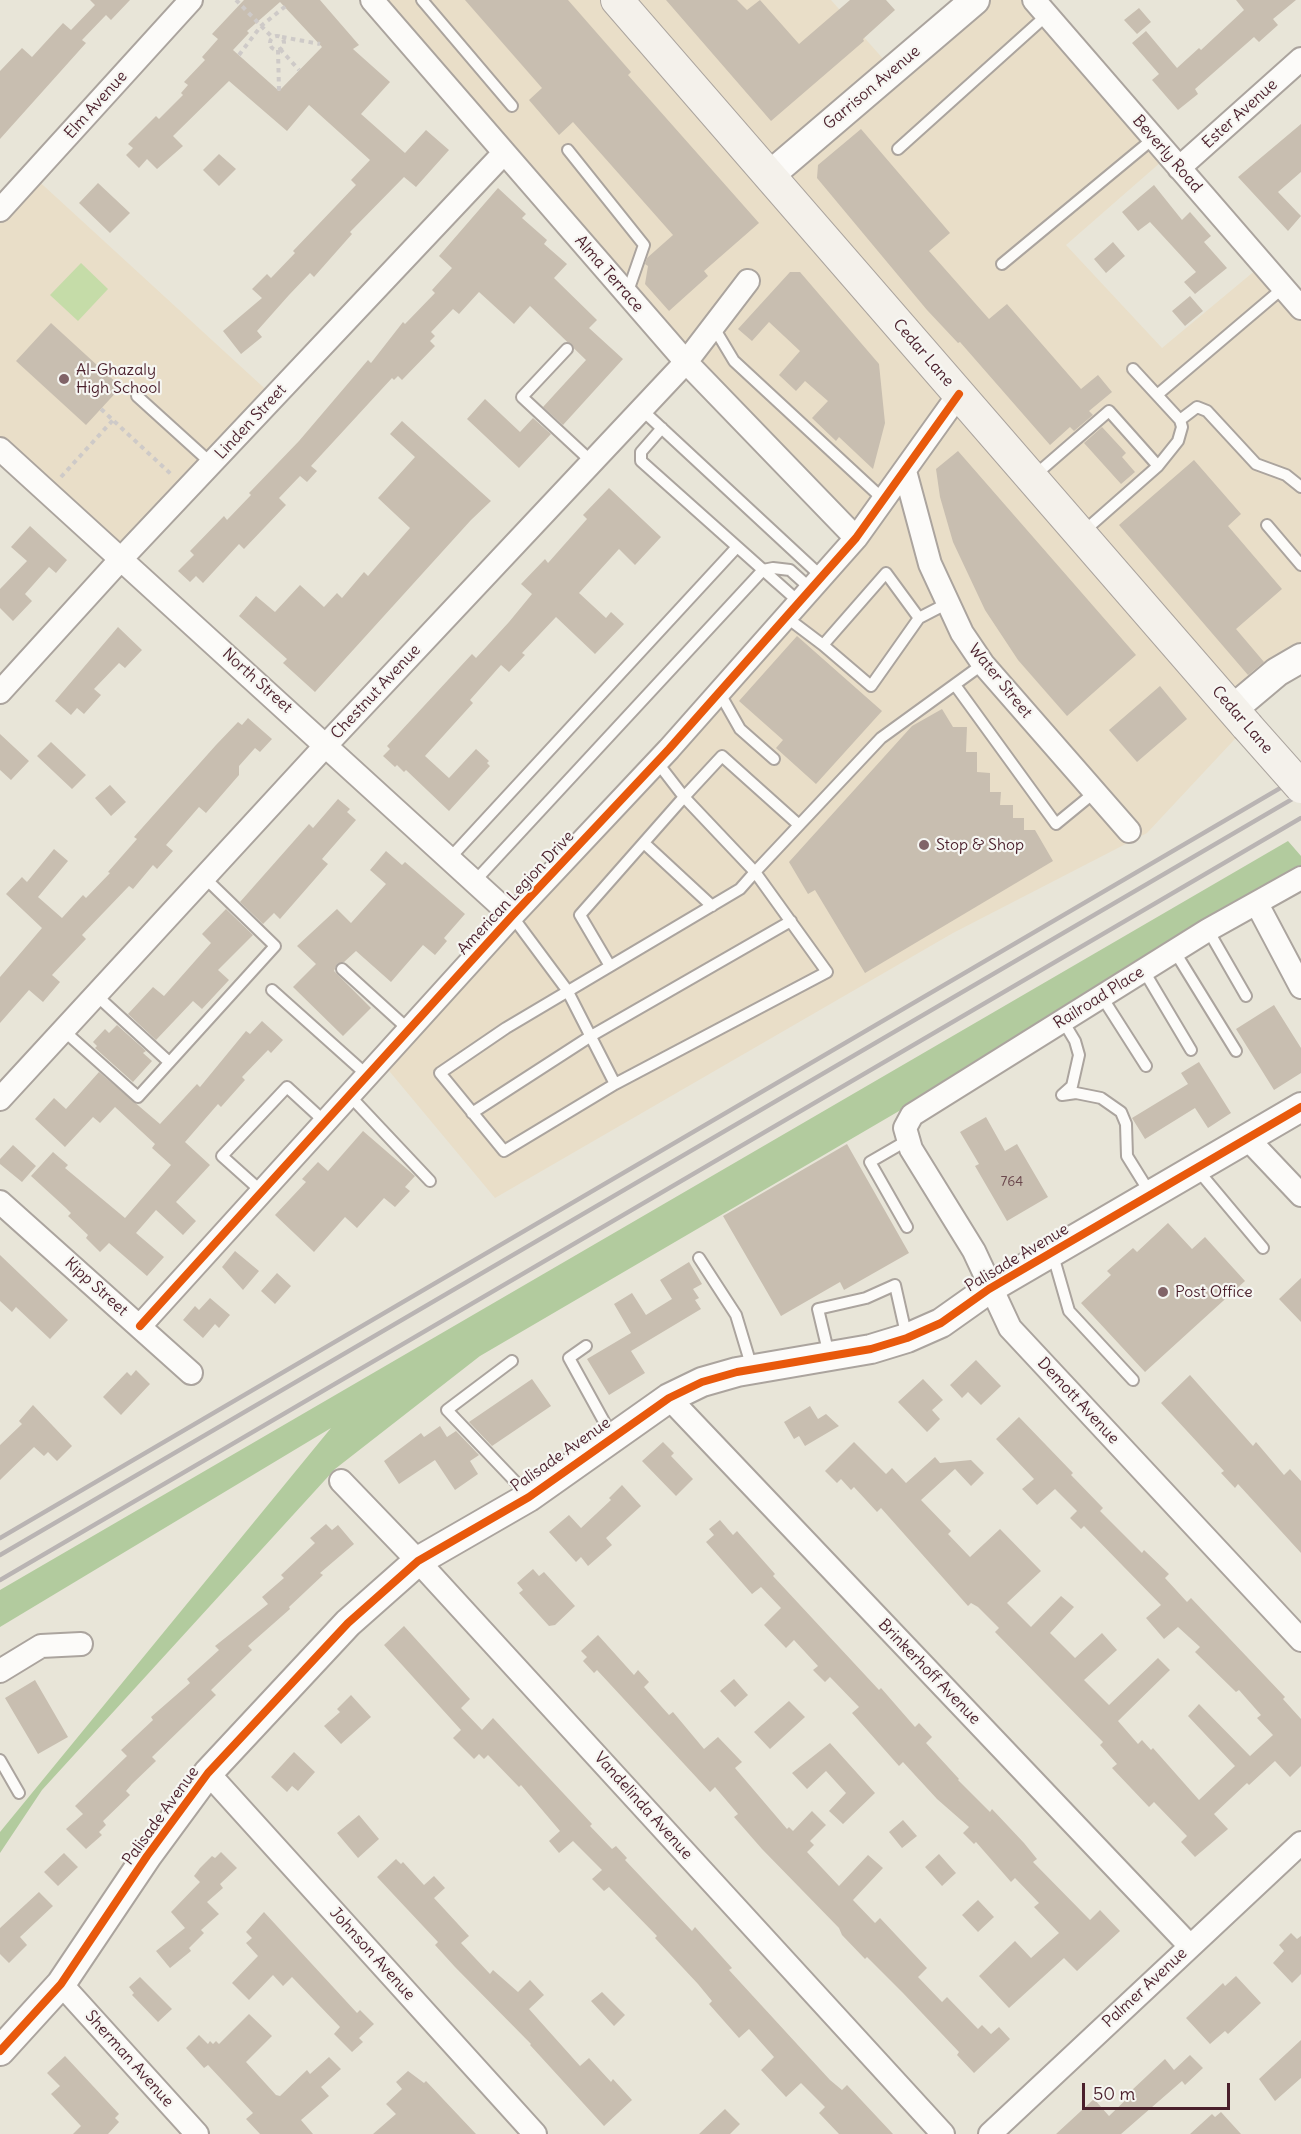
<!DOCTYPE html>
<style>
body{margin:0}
#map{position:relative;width:1301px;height:2134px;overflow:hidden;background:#e8e5d8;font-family:Delius,sans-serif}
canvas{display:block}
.scale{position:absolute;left:1082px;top:2083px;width:148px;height:27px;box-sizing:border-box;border:3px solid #4a1f2b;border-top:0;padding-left:8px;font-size:18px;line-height:21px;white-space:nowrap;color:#4a1f2b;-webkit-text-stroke:4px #f6f6f2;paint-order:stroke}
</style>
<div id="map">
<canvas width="1301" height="2134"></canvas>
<div class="scale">50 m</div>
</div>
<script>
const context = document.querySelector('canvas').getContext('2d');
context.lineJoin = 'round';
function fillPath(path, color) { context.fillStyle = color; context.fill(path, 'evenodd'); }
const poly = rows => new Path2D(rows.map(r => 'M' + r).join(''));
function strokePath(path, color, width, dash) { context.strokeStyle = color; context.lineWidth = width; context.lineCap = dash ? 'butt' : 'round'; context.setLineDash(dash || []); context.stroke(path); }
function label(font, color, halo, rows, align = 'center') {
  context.font = font + ' Delius,sans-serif'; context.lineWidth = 4.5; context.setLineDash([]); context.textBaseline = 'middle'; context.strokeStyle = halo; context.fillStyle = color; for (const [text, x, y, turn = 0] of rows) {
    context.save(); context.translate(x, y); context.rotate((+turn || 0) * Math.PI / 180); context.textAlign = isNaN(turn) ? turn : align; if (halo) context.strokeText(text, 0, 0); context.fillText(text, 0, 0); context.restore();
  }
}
const built = poly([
 [372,0,831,0,893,70,975,0,1034,0,1169,155,1066,245,1162,348,1263,264,1301,308,1301,658,1233,708,1247,726,1147,833,953,933,495,1198,380,1060,856,538],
 [32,175,274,397,121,559,0,449,0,210]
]);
const green = poly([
 [81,263,108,289,78,321,50,295]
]);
const forest = poly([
 [1288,841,1301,856,1301,876,480,1356,335,1469,42,1790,0,1853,0,1832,331,1428,0,1627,0,1590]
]);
const building = poly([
 [90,0,130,0,111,20,106,15,82,40,86,43,0,139,0,71,22,48,32,57,63,23,71,30,95,5],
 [244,0,320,0,359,45,353,49,390,82,361,114,405,153,426,130,449,150,416,187,404,177,350,232,352,234,314,277,310,273,289,295,257,331,262,337,241,354,223,331,262,298,252,289,267,274,271,278,295,253,293,251,356,185,351,180,370,160,309,105,287,131,229,81,173,136,183,146,157,169,147,159,139,168,126,155,133,148,128,144,156,116,159,119,183,95,181,93,188,85,184,82,205,60,202,57,218,39,212,34],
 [280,2,322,47,279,91,233,50,249,33,247,31],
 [465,0,568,0,631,72,628,75,759,223,704,271,708,276,669,311,645,284,648,266,645,264,647,258,673,235,573,122,559,135,529,100,542,88],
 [666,0,737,0,747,10,760,0,799,44,850,0,886,0,895,10,863,39,864,41,771,121],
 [1236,0,1296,0,1273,19,1278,25,1259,42,1254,37,1195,89,1198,94,1178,110,1152,80,1159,74,1132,43,1146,31,1177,68,1199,48,1201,50,1244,10],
 [1139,8,1151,22,1137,34,1124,20],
 [1301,124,1301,172,1278,192,1301,216,1288,231,1238,177],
 [861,129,950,233,929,251,989,319,1007,304,1081,389,1098,375,1112,392,1089,411,1093,415,1074,431,1070,427,1050,445,960,342,958,343,927,310,817,178,818,165],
 [219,154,236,169,219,186,203,170],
 [98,183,130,213,110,233,79,203],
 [1154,185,1182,220,1190,212,1211,236,1204,242,1227,268,1195,294,1184,282,1196,272,1150,222,1138,231,1122,212],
 [498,188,526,214,522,218,547,240,544,244,567,264,554,278,597,320,589,328,623,359,563,425,543,407,586,360,530,306,514,324,479,292,459,314,453,309,431,332,435,336,430,341,435,346,402,380,398,376,394,380,392,378,311,466,317,471,307,482,300,476,279,498,286,505,244,549,239,544,203,583,196,576,190,582,178,571,194,555,190,551,224,516,227,520,251,495,249,493,299,441,368,360,371,363,403,322,405,324,435,293,432,290,452,268,439,256],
 [1113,242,1125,256,1106,273,1094,259],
 [790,272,800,272,879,364,885,423,873,469,839,437,836,441,812,418,828,401,805,381,796,391,779,375,800,351,769,322,752,341,738,329],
 [1190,296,1203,311,1185,326,1172,311],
 [51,323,121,387,86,425,16,361],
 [485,399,520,432,533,418,551,434,519,468,467,419],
 [402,421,491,501,471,520,315,692,283,663,287,659,239,616,256,596,275,612,300,585,324,607,337,593,342,598,364,572,368,576,410,528,378,498,415,457,390,434],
 [1102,427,1126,453,1122,457,1135,472,1121,484,1084,443],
 [958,451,1136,655,1067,716,1018,660,985,610,953,542,940,497,936,469],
 [1194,460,1241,514,1228,526,1282,589,1236,629,1264,662,1248,675,1119,525],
 [609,488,661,537,635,565,619,549,579,593,606,618,611,612,624,624,595,654,556,617,522,653,525,655,509,672,501,665,470,700,473,703,425,756,449,778,476,749,489,761,487,763,490,766,449,811,406,770,404,772,397,765,395,767,383,756,390,749,387,746,472,654,476,658,509,622,532,594,521,584,545,559,548,563,587,519,583,515],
 [30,526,67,560,56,573,49,567,25,594,32,601,13,621,0,608,0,589,27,561,11,547],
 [118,627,142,650,125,668,119,663,94,689,101,695,84,714,77,708,71,715,55,701],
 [797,636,882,711,816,784,776,748,783,740,739,701],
 [1160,686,1187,719,1137,762,1109,730],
 [942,709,953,727,967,727,966,752,977,752,977,772,990,773,990,792,1001,792,1000,805,1013,805,1013,818,1024,818,1024,830,1035,830,1053,861,865,973,815,890,808,894,789,862,912,726],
 [248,718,272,739,260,752,255,748,239,766,239,775,206,813,199,807,166,845,173,851,157,869,153,865,133,889,129,886,82,935,86,939,52,975,60,982,43,1002,29,990,0,1023,0,977,42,928,6,894,22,877,27,882,54,849,68,861,38,897,62,918,83,895,86,898,110,873,108,872,137,839,134,837,216,745,238,722,242,725],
 [0,734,29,761,11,780,0,770],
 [51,742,86,775,72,789,37,756],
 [110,785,126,802,111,816,95,798],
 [338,799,350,809,347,812,356,820,322,859,328,864,280,919,274,913,263,924,240,902,309,824,313,828],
 [386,851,402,865,405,862,465,914,444,938,447,941,435,955,423,945,391,982,356,951,344,962,337,964,334,971,371,1008,343,1036,293,987,316,964,297,946,337,909,351,923,386,884,370,870],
 [226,909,253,935,218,970,229,980,202,1009,193,1001,156,1040,128,1014,153,987,164,996,211,943,202,934],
 [1274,1005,1301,1048,1301,1073,1274,1090,1236,1029],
 [262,1021,283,1040,271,1053,268,1050,242,1077,245,1080,221,1107,218,1104,185,1142,210,1165,176,1202,196,1221,183,1235,156,1210,136,1233,164,1257,147,1276,109,1243,100,1252,86,1238,88,1235,68,1216,71,1213,66,1208,31,1176,53,1152,68,1165,65,1168,125,1218,171,1165,152,1148,155,1144,115,1107,100,1123,93,1117,65,1147,35,1119,54,1098,66,1109,99,1072,160,1124,197,1084,200,1087,246,1031,250,1034],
 [117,1025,146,1051,143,1053,152,1061,133,1082,95,1048,97,1046,93,1042,105,1029,109,1033],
 [1199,1062,1231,1113,1208,1128,1195,1108,1145,1139,1132,1118,1188,1084,1181,1073],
 [986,1117,1005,1151,1017,1144,1048,1197,1007,1221,975,1166,979,1164,960,1132],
 [363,1131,415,1176,405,1187,410,1191,395,1207,384,1198,357,1228,345,1217,314,1252,275,1215,306,1182,302,1179,318,1162,328,1171],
 [847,1144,909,1253,844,1290,840,1282,781,1316,723,1216],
 [13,1145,36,1166,22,1182,0,1164,0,1159],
 [1168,1223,1192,1249,1205,1237,1245,1281,1145,1372,1081,1303,1111,1275,1107,1271,1133,1248,1137,1252],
 [235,1251,259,1271,243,1290,222,1267],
 [0,1255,68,1320,50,1339,16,1307,12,1312,0,1301],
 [689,1262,702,1284,693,1289,699,1298,695,1300,701,1309,631,1351,645,1373,609,1395,587,1359,631,1333,614,1304,632,1293,646,1315,672,1299,660,1280],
 [277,1273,291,1286,275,1304,261,1291],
 [1301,1278,1301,1322,1279,1299],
 [210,1298,230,1315,219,1328,215,1324,203,1338,183,1320,195,1306,199,1310],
 [976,1360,1001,1386,981,1405,968,1392,962,1398,950,1385],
 [136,1370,150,1384,121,1415,103,1397,127,1372,131,1376],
 [1190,1375,1253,1446,1256,1442,1284,1475,1290,1469,1301,1481,1301,1553,1238,1484,1235,1488,1221,1473,1224,1471,1161,1403],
 [532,1379,551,1406,492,1446,469,1422],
 [923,1379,943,1400,932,1410,940,1419,927,1432,898,1402],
 [33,1405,72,1446,57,1461,48,1452,44,1456,34,1447,0,1480,0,1445,22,1424,19,1421],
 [810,1406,818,1419,826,1414,839,1426,805,1446,799,1436,794,1439,784,1422],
 [1019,1417,1073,1473,1071,1475,1103,1508,1100,1511,1142,1553,1144,1550,1169,1574,1165,1578,1187,1602,1191,1598,1285,1697,1283,1699,1301,1719,1301,1766,1290,1777,1275,1761,1249,1785,1247,1783,1214,1814,1228,1829,1195,1857,1181,1842,1187,1836,1154,1802,1149,1807,1112,1768,1117,1764,1100,1745,1103,1742,995,1632,999,1628,978,1607,971,1603,968,1606,881,1508,877,1512,854,1487,851,1490,841,1479,837,1483,825,1471,854,1442,886,1474,892,1468,906,1483,935,1457,940,1463,971,1460,984,1473,971,1486,955,1469,921,1500,951,1531,948,1534,970,1557,1000,1529,1041,1571,1007,1603,1031,1627,1061,1596,1074,1607,1050,1633,1075,1658,1102,1633,1117,1650,1084,1680,1109,1705,1158,1658,1170,1670,1118,1721,1138,1744,1142,1740,1151,1750,1153,1748,1199,1800,1235,1766,1188,1716,1199,1704,1250,1756,1273,1735,1257,1718,1261,1715,1239,1690,1236,1692,1195,1652,1200,1647,1178,1627,1164,1639,1146,1618,1161,1605,1084,1526,1081,1529,1070,1518,1077,1511,1055,1489,1037,1505,1022,1489,1034,1479,996,1439],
 [440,1426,447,1437,456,1431,479,1455,470,1461,478,1474,455,1490,435,1460,399,1484,384,1461,421,1433,424,1437],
 [663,1442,674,1453,671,1456,693,1479,676,1496,642,1461],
 [622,1485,641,1506,606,1538,612,1545,588,1566,581,1557,576,1562,549,1532,569,1515,581,1528,611,1500,609,1498],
 [720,1520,733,1535,737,1531,775,1574,773,1576,879,1690,881,1688,915,1727,919,1723,932,1737,926,1743,959,1779,958,1780,990,1812,992,1809,1024,1843,1037,1859,1033,1862,1090,1920,1100,1910,1120,1931,1077,1971,1064,1958,1009,2008,979,1976,1015,1941,1031,1958,1059,1933,1034,1907,1039,1903,1015,1878,1011,1882,976,1842,974,1844,963,1833,969,1827,937,1799,903,1762,899,1766,852,1713,859,1707,830,1677,825,1682,813,1670,818,1666,794,1640,786,1648,764,1625,781,1608,761,1587,752,1594,706,1542,714,1535,709,1529],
 [326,1524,332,1530,338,1525,354,1544,320,1573,323,1575,289,1607,290,1609,248,1646,252,1650,211,1690,216,1695,152,1757,156,1761,132,1784,126,1791,130,1795,103,1821,106,1825,99,1832,102,1835,86,1849,66,1829,83,1814,75,1806,127,1756,121,1750,153,1720,151,1717,190,1683,187,1679,219,1650,215,1646,268,1604,262,1597,284,1578,281,1575,315,1543,310,1538],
 [533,1569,539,1576,544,1572,575,1606,555,1625,549,1626,519,1593,523,1590,517,1583],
 [404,1626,470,1699,461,1708,482,1730,493,1718,592,1824,590,1826,612,1849,616,1846,627,1858,625,1860,692,1931,695,1927,732,1968,729,1970,830,2080,842,2090,847,2085,893,2134,839,2134,819,2113,825,2107,801,2083,786,2097,761,2070,774,2057,749,2029,739,2038,709,2004,712,2001,698,1984,655,1938,657,1936,609,1887,604,1891,592,1879,602,1870,573,1841,559,1853,549,1841,560,1831,521,1785,519,1787,488,1755,484,1759,479,1754,474,1759,453,1738,461,1730,384,1645],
 [598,1635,634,1675,638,1670,649,1682,644,1687,669,1715,673,1712,704,1749,718,1737,742,1762,735,1768,787,1829,789,1827,793,1831,812,1811,826,1825,810,1841,814,1845,807,1852,839,1886,868,1855,883,1868,853,1900,875,1923,880,1918,927,1968,918,1977,942,2002,947,1997,978,2029,982,2025,991,2034,999,2027,1010,2039,974,2073,957,2055,959,2052,903,1993,867,1957,865,1959,842,1935,839,1928,762,1849,734,1817,738,1814,715,1787,710,1792,597,1670,594,1673,583,1661,587,1657,581,1651],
 [734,1679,748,1695,735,1707,720,1691],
 [35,1680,68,1737,38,1754,5,1698],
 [351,1695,371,1717,341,1744,324,1726,340,1712,337,1709],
 [789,1701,805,1717,770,1749,754,1732],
 [830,1743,875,1793,843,1824,829,1811,846,1793,826,1771,807,1789,792,1773],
 [294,1752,315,1772,298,1791,292,1786,287,1792,271,1777],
 [359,1815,379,1839,358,1858,337,1833],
 [903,1820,917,1836,902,1848,889,1832],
 [221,1852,237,1868,220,1884,223,1888,207,1902,219,1914,201,1930,204,1933,189,1948,191,1951,170,1968,156,1951,185,1928,171,1912,200,1882,194,1876,200,1868,212,1856,215,1858],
 [64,1853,78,1867,58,1886,44,1872],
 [939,1854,956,1873,942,1886,925,1867],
 [396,1859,401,1864,403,1862,424,1885,434,1876,445,1888,434,1898,469,1936,461,1943,490,1974,493,1970,518,1992,530,1980,544,1995,529,2009,580,2066,589,2058,611,2082,613,2079,632,2100,604,2126,530,2045,531,2044,455,1967,435,1945,438,1942,377,1877],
 [39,1892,53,1906,20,1937,27,1945,9,1963,0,1954,0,1928],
 [978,1900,994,1917,978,1932,962,1915],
 [264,1912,357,2013,360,2010,374,2024,359,2038,363,2042,352,2052,334,2034,340,2027,292,1977,283,1986,273,1975,249,2000,232,1983,258,1956,246,1943,252,1938,246,1932],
 [1291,1933,1297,1939,1301,1936,1301,1974,1292,1983,1273,1963,1284,1951,1279,1945],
 [1236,1976,1261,2003,1228,2034,1225,2031,1210,2044,1186,2018,1223,1983,1225,1986],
 [140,1977,172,2009,158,2022,132,1995,134,1993,129,1987],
 [602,1992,625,2015,614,2026,591,2001],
 [249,2014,272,2036,246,2062,276,2095,280,2096,307,2070,310,2074,329,2057,341,2069,321,2087,329,2096,301,2120,313,2134,260,2134,246,2119,253,2113,208,2065,204,2068,186,2048,199,2035,208,2044,210,2041,213,2044,216,2041,219,2044],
 [1301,2040,1301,2078,1275,2101,1259,2079],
 [1190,2055,1203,2068,1185,2085,1182,2081,1121,2134,1056,2134,1094,2099,1109,2116,1133,2093,1131,2091,1165,2059,1174,2070],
 [65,2056,119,2114,115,2118,119,2122,108,2134,73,2134,81,2126,51,2094,60,2086,47,2073],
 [408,2071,424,2083,426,2081,476,2134,373,2134,396,2114,386,2104,402,2089,396,2082],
 [725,2109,740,2124,730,2134,699,2134],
 [1221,2112,1241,2134,1190,2134,1212,2114,1215,2117]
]);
const path = poly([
 [236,0,272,37],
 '270 43a7 7 0 1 1 14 0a7 7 0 1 1-14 0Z',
 [282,37,320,44],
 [280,49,299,70],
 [278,50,279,91],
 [239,55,261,26,287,5],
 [101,409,173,476],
 [61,477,113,420]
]);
const service = poly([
 [422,0,512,106],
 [898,149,1047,15],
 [568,150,644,245,627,294],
 [1002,264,1154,138],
 [713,326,734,361,884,500],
 [567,349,522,397,592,462],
 [1133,369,1180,420,1182,427,1178,441,1158,466],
 [1157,395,1283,288],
 [137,396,212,464],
 [641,409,822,577],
 [1180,420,1197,407,1207,411,1256,464,1286,475,1301,487],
 [662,428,641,452,641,461,799,602],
 [1034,476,1109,411,1158,466,1083,532],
 [1267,525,1301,565],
 [786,617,823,645],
 [919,618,871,686,823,645,886,573,919,618,946,604],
 [955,685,1056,824,1095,792],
 [719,692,740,729,774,759],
 [657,762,684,797,722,756,799,825],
 [644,843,712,906],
 [450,858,737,547],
 [475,881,763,570,773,568,790,570,811,589],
 [512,916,567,990,615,1084],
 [1208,930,1246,996],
 [1175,952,1236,1051],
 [610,966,580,915,684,797,755,872,827,972,615,1084,504,1151,440,1073,506,1028,740,889,755,872,881,738,983,664],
 [342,969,408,1029],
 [1144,971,1191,1050],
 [272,990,367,1075],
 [96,995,169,1062],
 [1102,997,1146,1066],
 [63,1030,138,1097,275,946,204,877],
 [349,1095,430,1181],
 [1062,1095,1076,1093,1101,1098,1121,1112,1126,1124,1127,1156,1150,1193],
 [1062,1095,1072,1086,1079,1055,1075,1041,1063,1021],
 [472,1113,591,1036,791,921],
 [1196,1168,1263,1248],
 [261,1191,222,1156,287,1087,324,1121],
 [907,1227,870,1162,908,1140],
 [1052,1252,1069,1311,1133,1380],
 [699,1258,736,1315,752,1368],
 [586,1346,569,1358,612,1436],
 [829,1355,818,1309,866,1298,895,1285,907,1338],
 [512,1361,447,1410,529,1496],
 [0,1760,19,1793]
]);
const minor = poly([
 [372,0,686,362,856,538],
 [1034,0,1301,308],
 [1179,168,1301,59],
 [0,210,191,0],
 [0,449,512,916],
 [905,471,930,564,962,633,983,664,1129,831],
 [0,692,121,559,504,153],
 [1301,878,1208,930,912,1115,905,1128,911,1149,974,1251,1010,1328,1301,1640],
 [1257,904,1301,987],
 [0,1099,327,744,686,362,748,281],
 [1247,1138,1301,1195],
 [0,1202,191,1373],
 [140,1326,512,916,669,749,856,538,959,394],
 [669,1398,1190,1946],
 [341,1481,418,1561,943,2134],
 [0,1671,41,1646,81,1644],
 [208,1773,535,2134],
 [61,1984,197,2134],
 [990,2134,1301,1843]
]);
const tertiary = poly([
 [769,176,975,0],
 [1233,709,1277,672,1301,658],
 [0,2051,61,1984,147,1856,208,1773,348,1623,418,1561,529,1497,669,1398,702,1382,737,1372,871,1349,907,1338,941,1323,989,1289,1301,1107]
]);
const secondary = poly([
 [617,0,1247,726]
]);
const rail = poly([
 [0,1538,1301,776],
 [0,1555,1301,794],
 [0,1580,1301,818]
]);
const secondaryBridge = poly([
 [1247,726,1301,787]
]);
const cycleway = poly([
 [140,1326,512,916,669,749,856,538,959,394],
 [0,2051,61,1984,147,1856,208,1773,348,1623,418,1561,529,1497,669,1398,702,1382,737,1372,871,1349,907,1338,941,1323,989,1289,1301,1107]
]);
const markers = [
 [64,379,6,"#816468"],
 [924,845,6,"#816468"],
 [1163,1292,6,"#816468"]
];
const numberNames = [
 ["764",1012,1182]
];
const streetNames = [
 ["Garrison Avenue",872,88,-40],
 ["Elm Avenue",96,105,-48],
 ["Ester Avenue",1240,114,-42],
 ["Beverly Road",1167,154,49],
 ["Alma Terrace",609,274,49],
 ["Cedar Lane",923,353,49],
 ["Linden Street",251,422,-47],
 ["North Street",257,681,42],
 ["Water Street",1000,681,51],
 ["Chestnut Avenue",376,692,-47],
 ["Cedar Lane",1242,720,49],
 ["American Legion Drive",516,893,-47],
 ["Railroad Place",1099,998,-32],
 ["Palisade Avenue",1017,1258,-31],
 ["Kipp Street",96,1287,42],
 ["Demott Avenue",1078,1401,47],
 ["Palisade Avenue",561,1455,-35],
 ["Brinkerhoff Avenue",929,1672,46],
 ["Vandelinda Avenue",643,1806,48],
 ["Palisade Avenue",161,1816,-54],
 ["Johnson Avenue",372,1954,48],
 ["Palmer Avenue",1145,1988,-43],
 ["Sherman Avenue",129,2059,48]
];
const poiNames = [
 ["Al-Ghazaly",76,370],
 ["High School",76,388],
 ["Stop & Shop",936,845],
 ["Post Office",1175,1292]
];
fillPath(built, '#e9dec8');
fillPath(green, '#c5dca8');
fillPath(forest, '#b2cb9e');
fillPath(building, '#c8beb0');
strokePath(service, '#aba49e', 14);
strokePath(minor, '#aba49e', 26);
strokePath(tertiary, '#aba49e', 32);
strokePath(secondary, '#aba49e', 34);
strokePath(path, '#cecac8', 4, [4.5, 4.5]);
strokePath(service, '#fcfbf9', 10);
strokePath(minor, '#fcfbf9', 22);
strokePath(tertiary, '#fcfbf9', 28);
strokePath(secondary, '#f4f1eb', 32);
strokePath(rail, '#b9b4b3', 4.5);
strokePath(secondaryBridge, '#aba49e', 34, []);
strokePath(secondaryBridge, '#f4f1eb', 32);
strokePath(cycleway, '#e8590c', 8);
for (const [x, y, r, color] of markers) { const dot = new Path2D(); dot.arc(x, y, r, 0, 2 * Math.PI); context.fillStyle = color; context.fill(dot); strokePath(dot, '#f6f6f2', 2); }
label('14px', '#6a474c', null, numberNames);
label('16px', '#4a1f2b', '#f6f6f2', streetNames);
label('16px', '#4a1f2b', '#f6f6f2', poiNames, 'left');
</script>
